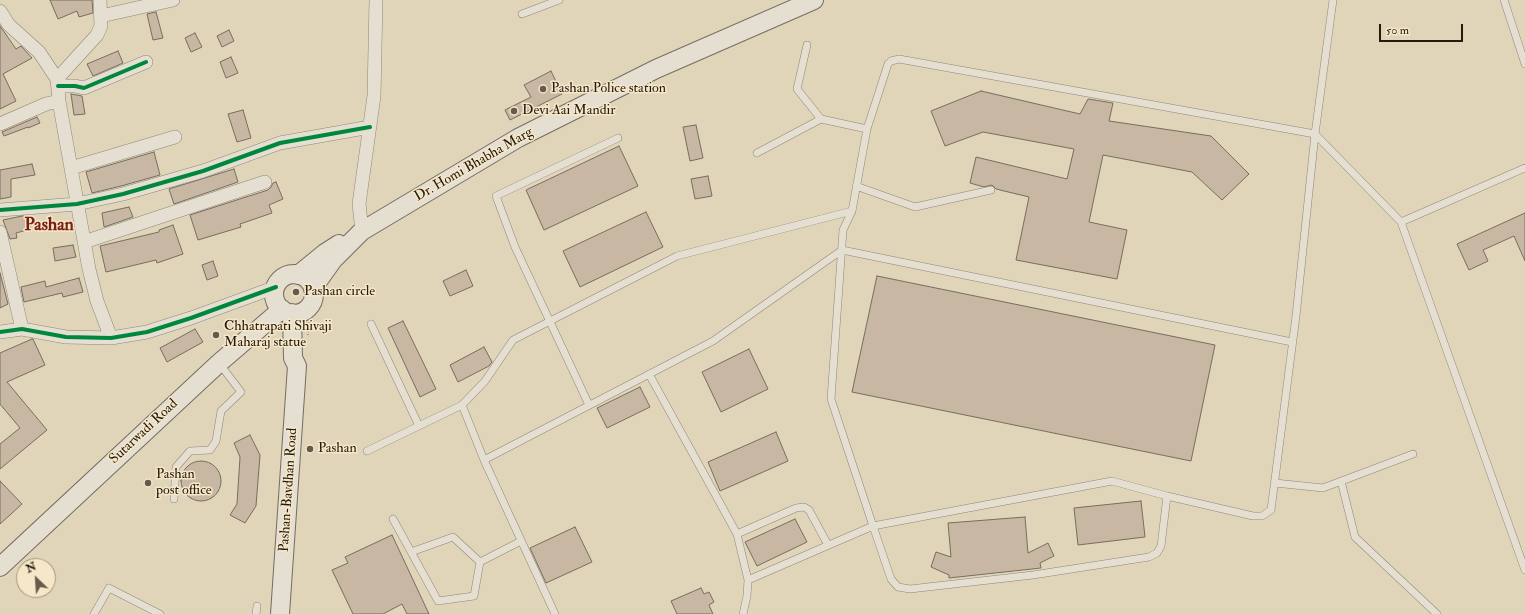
<!DOCTYPE html>
<style>
body{margin:0}
#map{position:relative;width:1525px;height:614px;overflow:hidden;background:#e0d4b9;font-family:"IM FELL Double Pica",serif}
canvas{display:block}
.north{position:absolute;left:16px;top:558px;width:40px;height:40px;box-sizing:border-box;background:#f5e7c7;border:1px solid #a1957e;border-radius:50%;rotate:335deg;font-size:11px;font-weight:700;line-height:16px;text-align:center;color:#231a11}
.north::after{content:'';display:block;margin:auto;width:14px;height:18px;background:#655b4c;clip-path:polygon(50% 0,100% 100%,50% 72%,0 100%)}
.scale{position:absolute;left:1379px;top:24px;width:84px;height:18px;box-sizing:border-box;border:2px solid #231a11;border-top:0;padding-left:5px;font-size:12px;line-height:14px;white-space:nowrap;color:#231a11;-webkit-text-stroke:3px #f5e7c7;paint-order:stroke}
</style>
<div id="map">
<canvas width="1525" height="614"></canvas>
<div class="north">N</div>
<div class="scale">50 m</div>
</div>
<script>
const context = document.querySelector('canvas').getContext('2d');
context.lineJoin = 'round';
function fillPath(path, color) { context.fillStyle = color; context.fill(path, 'evenodd'); }
const poly = rows => new Path2D(rows.map(r => 'M' + r).join(''));
function strokePath(path, color, width, dash) { context.strokeStyle = color; context.lineWidth = width; context.lineCap = dash ? 'butt' : 'round'; context.setLineDash(dash || []); context.stroke(path); }
function label(font, color, halo, rows, align = 'center') {
  context.font = font + ' "IM FELL Double Pica",serif'; context.lineWidth = 3; context.setLineDash([]); context.textBaseline = 'middle'; context.strokeStyle = halo; context.fillStyle = color; for (const [text, x, y, turn = 0] of rows) {
    context.save(); context.translate(x, y); context.rotate((+turn || 0) * Math.PI / 180); context.textAlign = isNaN(turn) ? turn : align; if (halo) context.strokeText(text, 0, 0); context.fillText(text, 0, 0); context.restore();
  }
}
const building = poly([
 [50,0,92,0,93,13,79,17,77,11,58,19,50,0],
 [156,12,163,38,153,40,147,14,156,12],
 [0,26,16,49,21,46,32,58,3,74,16,101,0,109,0,26],
 [229,30,234,41,222,47,217,36,229,30],
 [195,33,202,47,191,52,185,38,195,33],
 [118,51,123,63,93,76,87,64,118,51],
 [231,57,238,73,226,78,220,62,231,57],
 [551,71,562,94,510,120,505,110,531,97,524,85,551,71],
 [981,91,1080,114,1088,99,1113,103,1109,121,1211,136,1249,174,1222,200,1192,172,1103,155,1089,222,1127,230,1117,279,1016,260,1029,197,996,189,992,185,984,187,970,183,976,157,1067,179,1074,149,983,132,945,146,931,111,981,91],
 [71,94,82,96,85,114,74,115,71,94],
 [243,110,251,138,237,142,228,114,243,110],
 [37,117,40,123,28,128,28,127,4,136,2,132,37,117],
 [696,125,703,158,690,161,683,127,696,125],
 [619,146,638,186,544,230,526,190,619,146],
 [154,152,160,175,121,186,92,193,86,172,154,152],
 [32,164,35,175,11,179,11,197,0,199,0,170,32,164],
 [234,169,238,182,174,204,169,189,234,169],
 [708,176,712,196,695,199,691,179,708,176],
 [276,182,283,199,269,205,272,213,240,224,241,227,198,240,190,215,268,190,271,187,273,183,276,182],
 [129,207,133,217,104,227,102,213,129,207],
 [646,212,663,247,580,287,563,251,646,212],
 [1525,213,1525,261,1514,236,1483,250,1488,261,1469,270,1457,244,1525,213],
 [22,216,27,216,31,229,16,233,17,238,10,239,3,220,22,216],
 [173,225,183,254,157,263,156,260,106,272,100,246,159,232,159,230,173,225],
 [73,245,76,257,55,261,53,248,73,245],
 [213,261,218,276,207,280,202,265,213,261],
 [466,270,473,286,450,296,443,281,466,270],
 [0,273,8,304,0,308,0,273],
 [877,276,1215,345,1191,461,852,392,877,276],
 [79,278,83,292,63,297,62,293,24,302,21,287,45,281,46,287,79,278],
 [403,321,436,389,420,397,388,328,403,321],
 [195,329,203,342,167,362,160,348,195,329],
 [32,339,33,339,45,365,7,382,47,430,0,469,0,444,20,428,0,404,0,353,32,339],
 [484,347,492,362,489,366,458,382,450,365,484,347],
 [749,349,768,389,721,412,702,372,749,349],
 [640,387,650,407,607,428,597,408,640,387],
 [776,432,788,461,720,491,708,462,776,432],
 [250,435,260,455,256,506,245,523,230,515,237,504,240,457,234,443,250,435],
 '181 481a20 20 0 1 1 40 0a20 20 0 1 1-40 0Z',
 [0,481,22,504,0,524,0,481],
 [1141,501,1145,537,1078,545,1074,508,1141,501],
 [1025,517,1028,553,1048,543,1054,556,1040,563,1041,568,949,578,949,575,931,567,936,552,951,557,948,523,1025,517],
 [795,519,807,542,757,566,745,542,795,519],
 [575,527,592,562,546,583,530,548,575,527],
 [392,535,429,614,407,614,402,604,383,614,353,614,332,570,348,563,345,557,392,535],
 [701,588,704,594,709,592,714,602,709,605,713,614,677,614,671,601,701,588]
]);
const path = poly([
 [308,335,310,318,317,301]
]);
const lane = poly([
 [1504,0,1525,64],
 [522,14,559,0],
 [807,45,797,89,821,119,867,129],
 [1315,134,1401,222,1525,168],
 [757,153,821,119],
 [856,186,915,207,991,190],
 [1401,222,1525,570],
 [371,324,419,426],
 [649,374,737,534,748,580],
 [462,405,484,460,713,341,842,250,1292,342],
 [589,405,515,247,496,196,618,138],
 [367,451,462,405,485,381,513,340,677,256,852,211],
 [484,460,555,614],
 [1341,481,1355,537,1437,614],
 [1275,483,1323,488,1413,454],
 [1167,496,1112,481,873,526,891,579,898,587,910,589,1033,575,1149,557,1157,553,1161,546,1167,496,1253,516,1262,516,1271,510,1296,316,1315,134],
 [174,499,176,467,190,451,210,450,216,441,221,411,241,392,219,363],
 [393,519,438,601,474,596,480,562,521,541],
 [737,534,796,508,804,507,809,510,828,545],
 [411,552,453,537,480,562],
 [94,614,109,588,160,614],
 [256,614,257,606],
 [743,614,747,596,748,580,873,526,831,399,843,230,852,211,867,129,888,64,891,61,899,59,1315,134,1333,0]
]);
const street = poly([
 [100,0,101,26,97,35,57,79,59,101,89,269,97,301,111,338],
 [0,11,9,25,39,52,57,79],
 [101,16,173,0],
 [58,86,75,86,84,88,146,62],
 [0,124,46,104,59,101],
 [71,168,175,137],
 [0,210,77,204,123,194,203,171,280,143,370,127],
 [362,231,359,204,374,96,376,0],
 [0,232,22,329],
 [84,242,265,182],
 [0,332,22,329,66,337,111,338,147,332,191,318,276,287]
]);
const secondary = poly([
 '274 294a20 20 0 1 1 40 0a20 20 0 1 1-40 0Z',
 [298,275,325,253,339,244],
 [313,288,333,260,362,231,518,138,656,69,814,0],
 [0,567,219,363,282,309],
 [280,614,297,366,293,358,292,313]
]);
const cycleway = poly([
 [58,86,75,86,84,88,146,62],
 [0,210,77,204,123,194,203,171,280,143,370,127],
 [0,332,22,329,66,337,111,338,147,332,191,318,276,287]
]);
const markers = [
 [543,89,4,"#655b4c"],
 [514,111,4,"#655b4c"],
 [296,292,4,"#655b4c"],
 [216,335,4,"#655b4c"],
 [310,449,4,"#655b4c"],
 [148,483,4,"#655b4c"]
];
const poiNames = [
 ["Pashan Police station",551,89],
 ["Devi Aai Mandir",522,111],
 ["Pashan circle",304,292],
 ["Chhatrapati Shivaji",224,327],
 ["Maharaj statue",224,343],
 ["Pashan",318,449],
 ["Pashan",156,475],
 ["post office",156,491]
];
const streetNames = [
 ["Dr. Homi Bhabha Marg",474,165,-30],
 ["Sutarwadi Road",144,432,-43],
 ["Pashan-Bavdhan Road",289,490,-86]
];
const districtNames = [
 ["Pashan",49,226]
];
fillPath(building, '#c8b7a2');
strokePath(building, '#756e60', 1);
strokePath(lane, '#8f8777', 8);
strokePath(street, '#8f8777', 14);
strokePath(secondary, '#756e60', 20);
strokePath(path, '#a19b90', 2, [1, 2]);
strokePath(lane, '#e5dfd2', 7);
strokePath(street, '#e5dfd2', 13);
strokePath(secondary, '#e5dfd2', 18);
strokePath(cycleway, '#00873e', 4);
for (const [x, y, r, color] of markers) { const dot = new Path2D(); dot.arc(x, y, r, 0, 2 * Math.PI); context.fillStyle = color; context.fill(dot); strokePath(dot, '#f5e7c7', 1.5); }
label('14px', '#231a11', '#f5e7c7', poiNames, 'left');
label('14px', '#231a11', '#f5e7c7', streetNames);
label('bold 18px', '#7a1f14', '#f5e7c7', districtNames);
</script>
